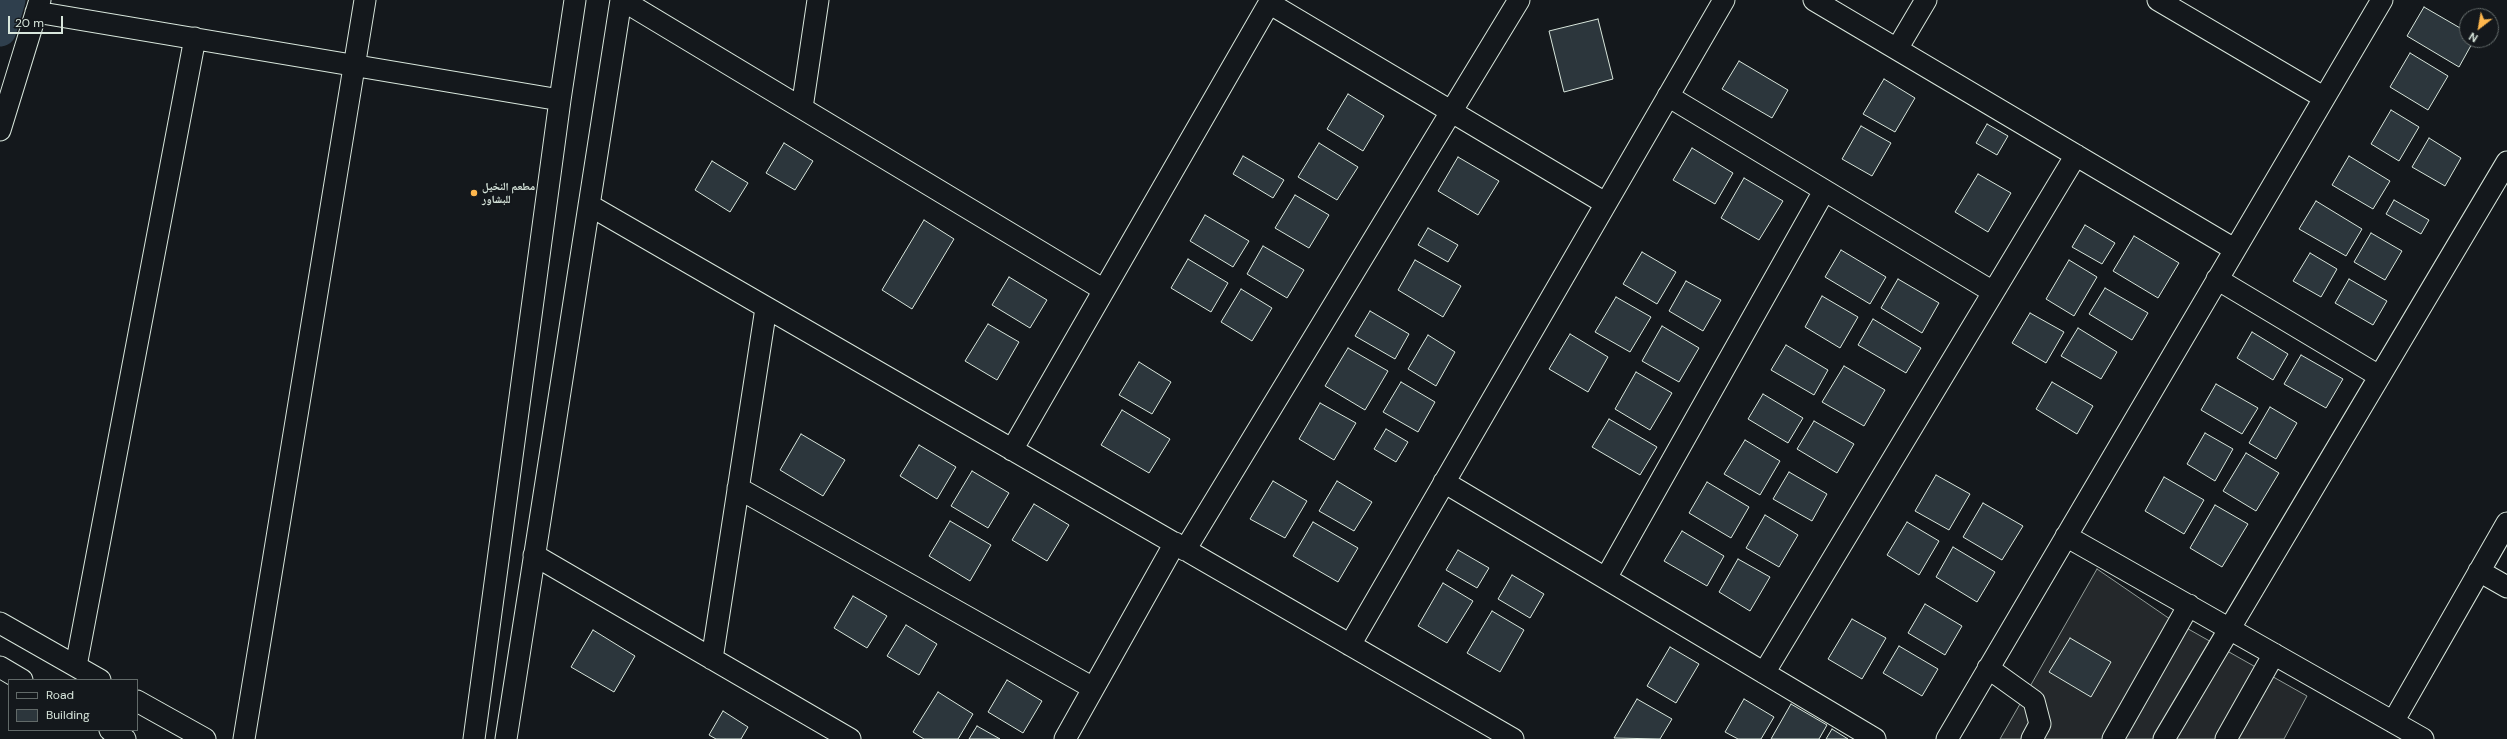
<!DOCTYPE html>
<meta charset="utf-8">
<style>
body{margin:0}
#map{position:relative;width:2507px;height:739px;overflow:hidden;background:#14181c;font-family:"DM Sans",sans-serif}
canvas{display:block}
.legend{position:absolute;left:8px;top:679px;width:130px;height:52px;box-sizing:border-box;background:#14181c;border:1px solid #626a69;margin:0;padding:5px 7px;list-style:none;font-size:12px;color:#d8e6dc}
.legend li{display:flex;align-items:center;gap:8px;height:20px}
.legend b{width:20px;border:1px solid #626a69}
.north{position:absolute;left:2459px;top:8px;width:40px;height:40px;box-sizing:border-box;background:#14181c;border:1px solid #626a69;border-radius:50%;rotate:211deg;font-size:11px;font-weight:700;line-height:16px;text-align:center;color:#d8e6dc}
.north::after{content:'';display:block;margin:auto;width:14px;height:18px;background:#ffb74d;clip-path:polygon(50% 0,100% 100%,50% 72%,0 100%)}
.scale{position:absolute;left:8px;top:16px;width:55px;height:18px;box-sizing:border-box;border:2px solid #d8e6dc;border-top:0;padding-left:5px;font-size:12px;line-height:14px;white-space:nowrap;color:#d8e6dc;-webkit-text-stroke:3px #14181c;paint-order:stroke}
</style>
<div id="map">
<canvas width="2507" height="739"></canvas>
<ul class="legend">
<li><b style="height:5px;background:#14181c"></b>Road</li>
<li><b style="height:11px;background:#2c363c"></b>Building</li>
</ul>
<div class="north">N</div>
<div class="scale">20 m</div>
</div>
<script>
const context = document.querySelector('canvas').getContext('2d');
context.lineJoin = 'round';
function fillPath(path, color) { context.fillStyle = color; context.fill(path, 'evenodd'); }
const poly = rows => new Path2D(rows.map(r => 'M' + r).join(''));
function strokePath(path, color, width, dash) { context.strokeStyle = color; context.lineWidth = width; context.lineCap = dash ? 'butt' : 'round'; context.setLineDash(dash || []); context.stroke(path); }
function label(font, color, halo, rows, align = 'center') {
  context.font = font + ' "DM Sans","Noto Naskh Arabic",sans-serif'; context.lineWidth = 3; context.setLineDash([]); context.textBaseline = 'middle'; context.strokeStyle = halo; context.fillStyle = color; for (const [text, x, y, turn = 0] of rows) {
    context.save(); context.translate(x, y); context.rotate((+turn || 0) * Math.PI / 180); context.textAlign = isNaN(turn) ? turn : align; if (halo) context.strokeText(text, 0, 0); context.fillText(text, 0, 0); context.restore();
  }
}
const parking = poly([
 [2097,569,2167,617,2307,696,2284,739,2000,739,2097,569]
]);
const river = poly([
 [0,30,9,0]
]);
const building = poly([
 [2424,7,2467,32,2467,40,2474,40,2459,67,2407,36,2424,7],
 [1598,19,1613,79,1564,92,1549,31,1598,19],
 [2410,53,2448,76,2428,110,2390,87,2410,53],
 [1739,61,1788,90,1772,118,1722,89,1739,61],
 [1884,79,1915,98,1895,132,1863,114,1884,79],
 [1348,94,1384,116,1363,151,1327,129,1348,94],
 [2391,110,2419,127,2399,161,2371,144,2391,110],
 [1987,124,2008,136,1997,155,1976,143,1987,124],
 [1861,126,1891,143,1872,176,1842,159,1861,126],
 [2429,138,2461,158,2445,186,2412,167,2429,138],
 [784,143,813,161,795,190,766,173,784,143],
 [1319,143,1358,167,1337,200,1298,177,1319,143],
 [1692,148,1733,173,1715,204,1673,180,1692,148],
 [1243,156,1284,180,1273,198,1233,174,1243,156],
 [2349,156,2390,181,2373,209,2332,185,2349,156],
 [1458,157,1499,181,1478,215,1438,191,1458,157],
 [712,161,748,183,730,212,695,190,712,161],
 [1978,174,2011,193,1988,232,1955,212,1978,174],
 [1744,178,1783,201,1759,240,1721,218,1744,178],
 [1295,195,1329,215,1309,248,1275,228,1295,195],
 [2394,200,2429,220,2421,234,2386,214,2394,200],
 [2316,201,2362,229,2346,256,2299,229,2316,201],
 [1205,215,1249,241,1233,267,1190,241,1205,215],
 [924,220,954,239,912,309,882,290,924,220],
 [2085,225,2115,243,2102,264,2072,247,2085,225],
 [1428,228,1458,245,1448,262,1418,245,1428,228],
 [2371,233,2402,251,2385,280,2354,262,2371,233],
 [2134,236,2179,263,2158,298,2113,271,2134,236],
 [1263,246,1304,270,1287,298,1247,274,1263,246],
 [1841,250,1886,277,1870,304,1825,277,1841,250],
 [1642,252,1676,272,1657,304,1623,284,1642,252],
 [2310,253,2337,269,2321,297,2293,281,2310,253],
 [1188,259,1228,283,1211,312,1171,288,1188,259],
 [1415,260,1461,286,1443,317,1398,290,1415,260],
 [2069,260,2097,277,2074,316,2046,299,2069,260],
 [1009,277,1047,300,1030,328,992,305,1009,277],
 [1898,279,1939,303,1922,333,1881,308,1898,279],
 [2349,279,2387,301,2373,325,2335,303,2349,279],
 [1686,281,1721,300,1703,331,1669,311,1686,281],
 [2105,288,2148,313,2132,340,2089,314,2105,288],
 [1241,289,1272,308,1252,341,1221,322,1241,289],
 [1822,296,1858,317,1840,348,1805,327,1822,296],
 [1616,297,1651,317,1630,352,1595,332,1616,297],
 [1370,311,1409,334,1395,359,1355,336,1370,311],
 [2030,313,2064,332,2046,363,2012,343,2030,313],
 [1873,319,1921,348,1906,373,1858,345,1873,319],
 [988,324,1019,342,997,380,965,361,988,324],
 [1662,326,1699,348,1679,382,1642,361,1662,326],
 [2078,328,2117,352,2101,379,2061,356,2078,328],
 [2252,332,2288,354,2273,380,2237,358,2252,332],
 [1570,334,1608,357,1588,392,1549,369,1570,334],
 [1428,335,1455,352,1436,386,1408,369,1428,335],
 [1786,345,1828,370,1814,395,1771,370,1786,345],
 [1348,348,1388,371,1365,410,1325,386,1348,348],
 [2301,355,2343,379,2326,408,2284,384,2301,355],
 [1139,362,1171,382,1152,414,1119,395,1139,362],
 [1844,366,1885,390,1864,426,1822,402,1844,366],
 [1636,372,1672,393,1650,430,1615,409,1636,372],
 [1401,382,1435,402,1418,432,1383,412,1401,382],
 [2052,382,2093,406,2077,434,2036,409,2052,382],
 [2216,384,2258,408,2242,434,2201,410,2216,384],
 [1763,394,1803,418,1788,443,1748,419,1763,394],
 [1320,403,1356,423,1334,460,1299,439,1320,403],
 [2270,407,2297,423,2276,459,2249,443,2270,407],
 [1122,410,1170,439,1149,473,1101,445,1122,410],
 [1609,419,1657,447,1640,475,1592,447,1609,419],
 [1814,421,1854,444,1837,473,1797,449,1814,421],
 [1386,429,1408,442,1396,462,1374,449,1386,429],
 [2205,433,2233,449,2215,481,2187,464,2205,433],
 [801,434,845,460,823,496,780,470,801,434],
 [1745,440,1780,461,1760,495,1724,474,1745,440],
 [919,445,956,467,937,499,900,476,919,445],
 [2246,453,2279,473,2256,511,2223,491,2246,453],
 [972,471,1009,493,988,528,951,506,972,471],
 [1789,472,1827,494,1812,521,1773,499,1789,472],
 [1936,475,1970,494,1949,530,1915,511,1936,475],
 [2164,477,2204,500,2184,534,2145,511,2164,477],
 [1273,481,1307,501,1285,538,1250,519,1273,481],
 [1337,481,1372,502,1354,531,1319,511,1337,481],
 [1707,482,1749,507,1731,538,1689,513,1707,482],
 [1983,503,2023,526,2002,560,1963,537,1983,503],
 [1034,504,1069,525,1047,561,1012,540,1034,504],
 [2215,505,2248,524,2222,567,2190,548,2215,505],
 [1765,515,1798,535,1779,567,1746,548,1765,515],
 [950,521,991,545,970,581,929,556,950,521],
 [1313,522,1358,548,1338,582,1293,556,1313,522],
 [1907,522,1939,541,1919,575,1887,555,1907,522],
 [1682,531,1724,556,1707,586,1664,561,1682,531],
 [1953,547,1995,572,1977,602,1936,577,1953,547],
 [1458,550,1489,568,1477,588,1446,570,1458,550],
 [1738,559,1770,577,1750,611,1719,592,1738,559],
 [1512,575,1544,594,1530,618,1498,599,1512,575],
 [1443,583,1473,601,1447,643,1418,626,1443,583],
 [853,596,887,616,867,648,834,628,853,596],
 [1925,604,1962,626,1945,655,1908,633,1925,604],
 [1492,611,1524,630,1500,672,1467,653,1492,611],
 [1852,619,1886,638,1862,679,1828,659,1852,619],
 [906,625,937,644,919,675,887,656,906,625],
 [593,630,635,656,614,692,571,667,593,630],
 [2070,638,2111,662,2091,697,2049,672,2070,638],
 [1899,646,1938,669,1922,696,1883,673,1899,646],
 [1670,647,1699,664,1676,703,1647,686,1670,647],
 [1007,680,1042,701,1023,733,988,712,1007,680],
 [938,692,973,714,958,739,924,739,913,732,938,692],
 [1637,699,1672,719,1660,739,1614,738,1637,699],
 [1744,699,1774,717,1761,739,1738,739,1725,732,1744,699],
 [1791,704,1827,725,1819,739,1771,739,1791,704],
 [723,711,748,727,741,739,716,739,709,735,723,711],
 [977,726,1000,739,969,739,977,726],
 [1832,729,1848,739,1826,739,1832,729]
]);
const minor = poly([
 [622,0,1104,290],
 [1814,0,2234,249],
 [2158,0,2323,97],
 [1269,3,1605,203],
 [36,12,560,100],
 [1897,49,1926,0],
 [1668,96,1993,292],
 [802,108,818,0],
 [0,130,40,0],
 [589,205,1513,739],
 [2217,279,2379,376],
 [1012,450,1271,0],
 [1444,482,1875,739],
 [738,488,1093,688],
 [2066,536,2423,739],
 [1185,550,1519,0],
 [534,555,850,739],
 [2479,571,2507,587],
 [1606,578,1824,191],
 [0,623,100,680],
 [1350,645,1724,0],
 [712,659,766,308],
 [76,666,195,38],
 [0,667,22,680],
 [1988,668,2034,701,2040,724,2032,739],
 [1764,673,2076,155],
 [137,701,205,739],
 [2393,722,2507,523],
 [110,730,125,739],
 [244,739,365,0],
 [474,739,560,100,575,0],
 [506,739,621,0],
 [1065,739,1175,543],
 [1947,739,2382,0],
 [2113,739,2189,605],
 [2164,739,2507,162],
 [2226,739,2274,654]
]);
const markers = [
 [474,193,4,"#ffb74d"]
];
const poiNames = [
 ["مطعم النخيل",482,187],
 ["للبشاور",482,200]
];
fillPath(parking, '#24282b');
strokePath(parking, '#939e99', 1);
strokePath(river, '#2f3f4d', 33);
fillPath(building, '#2c363c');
strokePath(building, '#d8e6dc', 1);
strokePath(minor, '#d8e6dc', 23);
strokePath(minor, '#14181c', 21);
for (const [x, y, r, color] of markers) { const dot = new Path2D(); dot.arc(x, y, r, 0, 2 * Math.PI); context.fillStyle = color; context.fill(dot); strokePath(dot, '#14181c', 1.5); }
label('bold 11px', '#d8e6dc', '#14181c', poiNames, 'left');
</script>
